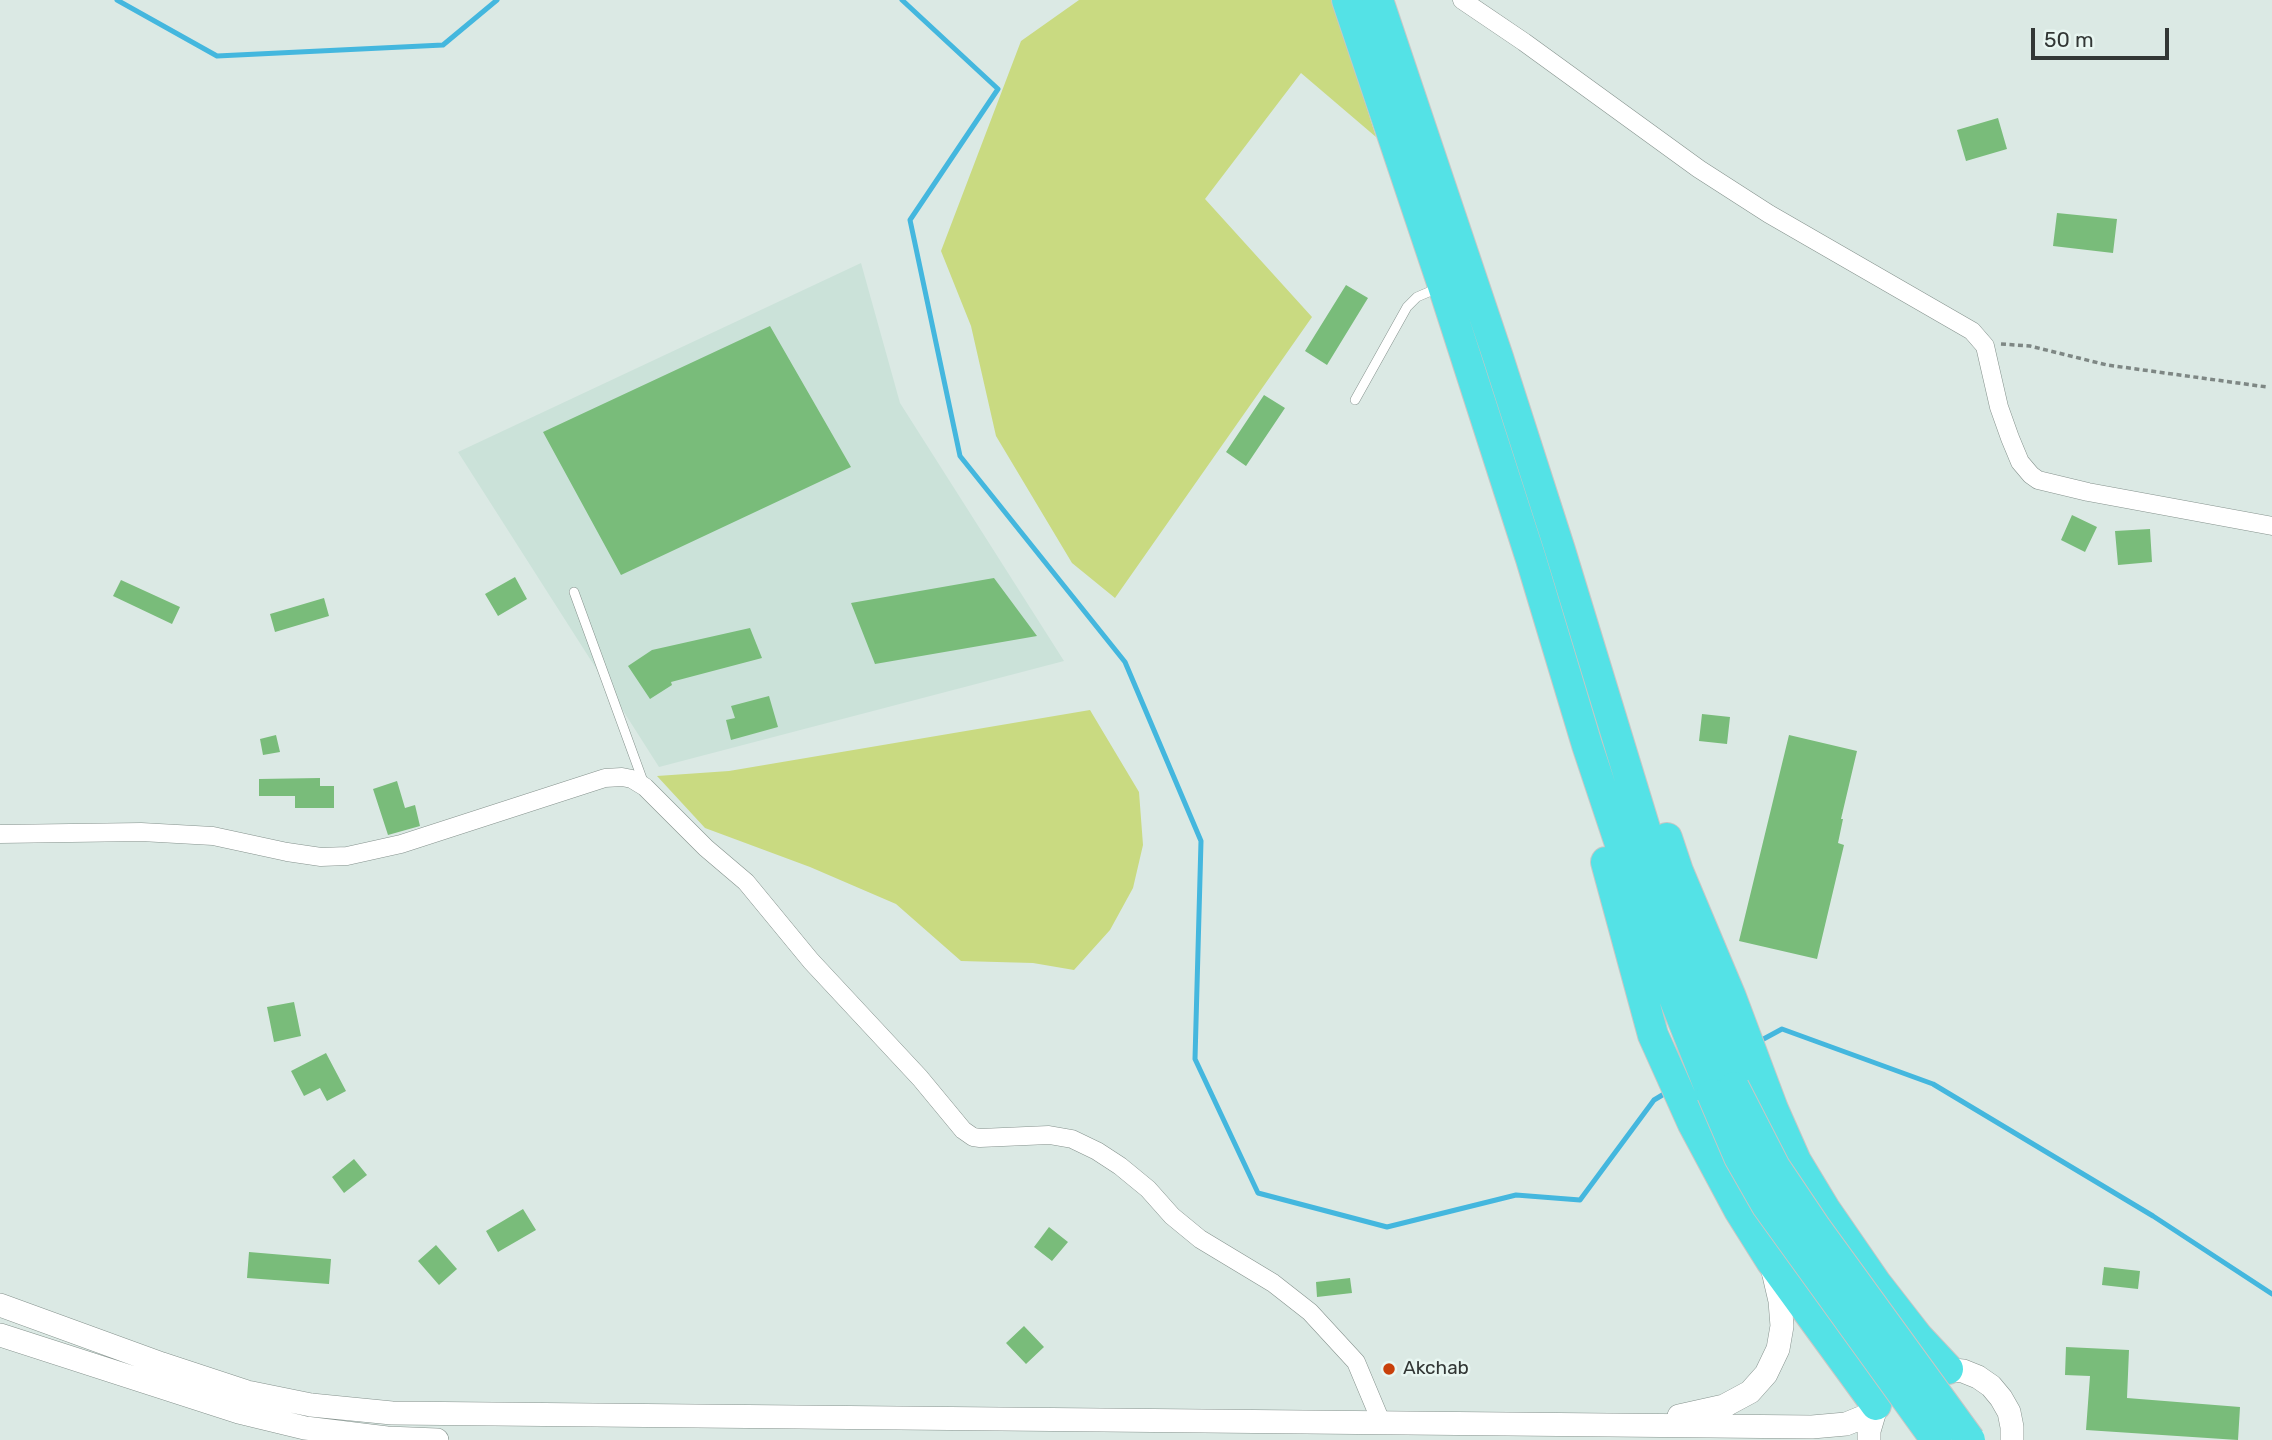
<!DOCTYPE html>
<style>
body{margin:0}
#map{position:relative;width:2272px;height:1440px;overflow:hidden;background:#dbe9e4;font-family:Rubik,sans-serif}
canvas{display:block}
.scale{position:absolute;left:2031px;top:28px;width:138px;height:32px;box-sizing:border-box;border:4px solid #323735;border-top:0;padding-left:9px;font-size:21px;line-height:24px;white-space:nowrap;color:#323735;-webkit-text-stroke:5px #e8f6f1;paint-order:stroke}
</style>
<div id="map">
<canvas width="2272" height="1440"></canvas>
<div class="scale">50 m</div>
</div>
<script>
const context = document.querySelector('canvas').getContext('2d');
context.lineJoin = 'round';
function fillPath(path, color) { context.fillStyle = color; context.fill(path, 'evenodd'); }
const poly = rows => new Path2D(rows.map(r => 'M' + r).join(''));
function strokePath(path, color, width, dash) { context.strokeStyle = color; context.lineWidth = width; context.lineCap = dash ? 'butt' : 'round'; context.setLineDash(dash || []); context.stroke(path); }
function label(font, color, halo, rows, align = 'center') {
  context.font = font + ' Rubik,sans-serif'; context.lineWidth = 5; context.setLineDash([]); context.textBaseline = 'middle'; context.strokeStyle = halo; context.fillStyle = color; for (const [text, x, y, turn = 0] of rows) {
    context.save(); context.translate(x, y); context.rotate((+turn || 0) * Math.PI / 180); context.textAlign = isNaN(turn) ? turn : align; if (halo) context.strokeText(text, 0, 0); context.fillText(text, 0, 0); context.restore();
  }
}
const built = poly([
 [861,263,900,403,1064,661,659,767,458,452]
]);
const green = poly([
 [1079,0,1333,0,1376,137,1301,73,1205,199,1312,317,1115,598,1072,563,996,436,971,326,941,251,1021,41],
 [1090,710,1139,792,1143,845,1133,888,1110,930,1074,970,1033,963,961,961,896,904,810,867,705,828,657,776,729,771]
]);
const stream = poly([
 [117,0,217,56,443,45,497,0],
 [902,0,998,89,910,220,960,456,1125,662,1201,841,1195,1059,1258,1193,1387,1227,1516,1195,1580,1200,1654,1100,1669,1091],
 [1758,1042,1782,1029,1933,1084,2153,1216,2272,1294]
]);
const building = poly([
 [1998,118,2007,149,1966,161,1957,130],
 [2057,213,2117,219,2113,253,2053,246],
 [1346,285,1368,298,1327,365,1305,351],
 [770,326,851,467,621,575,543,432],
 [1264,395,1285,408,1246,466,1226,452],
 [2072,515,2097,527,2085,552,2061,540],
 [2150,529,2152,562,2118,565,2115,531],
 [515,577,527,599,498,616,485,594],
 [994,578,1037,636,875,664,851,603],
 [121,580,180,607,172,624,113,596],
 [324,598,329,616,275,632,270,614],
 [750,628,762,658,671,682,672,685,650,699,628,666,652,650],
 [769,696,778,727,731,740,726,720,735,718,731,706],
 [1702,714,1730,717,1727,744,1699,741],
 [276,735,280,752,263,755,260,739],
 [1789,735,1857,751,1841,819,1843,819,1838,843,1844,845,1817,959,1739,941],
 [320,778,320,786,334,786,334,808,295,808,295,796,259,796,259,779],
 [397,781,405,808,415,805,420,826,388,835,373,789],
 [294,1002,301,1036,274,1042,267,1007],
 [326,1053,346,1091,327,1101,320,1088,304,1096,291,1071],
 [354,1159,367,1175,344,1193,332,1177],
 [523,1209,536,1230,498,1252,486,1231],
 [1049,1227,1068,1242,1052,1261,1034,1247],
 [436,1245,457,1269,439,1285,418,1261],
 [249,1252,331,1259,329,1284,247,1278],
 [2104,1267,2140,1271,2138,1289,2102,1285],
 [1350,1278,1352,1293,1317,1297,1316,1282],
 [1024,1326,1044,1347,1026,1364,1006,1343],
 [2066,1347,2129,1350,2127,1398,2240,1407,2238,1440,2086,1430,2090,1376,2065,1375]
]);
const path = poly([
 [2001,344,2030,346,2107,365,2267,387]
]);
const service = poly([
 [1355,400,1407,307,1417,297,1438,288],
 [574,592,644,784]
]);
const minor = poly([
 [1462,0,1524,42,1699,169,1769,214,1972,331,1985,346,1999,407,2010,438,2020,462,2031,475,2038,480,2088,492,2272,526],
 [0,834,141,832,213,836,287,852,321,857,347,856,401,844,605,778,622,777,632,779,645,787,706,848,746,882,811,961,920,1078,963,1130,973,1137,980,1138,1049,1135,1072,1139,1097,1151,1120,1166,1148,1189,1172,1216,1200,1239,1273,1283,1310,1312,1356,1362,1382,1424]
]);
const tertiary = poly([
 [0,1305,162,1364,247,1392,311,1405,392,1413,1812,1427,1846,1424,1873,1413],
 [0,1335,239,1412,305,1428,387,1438,437,1440],
 [1933,1368,1963,1371,1978,1377,1991,1386,2001,1398,2009,1412,2012,1427,2012,1440],
 [1679,1416,1724,1406,1750,1392,1766,1374,1778,1349,1782,1326,1780,1301,1773,1271],
 [1869,1440,1869,1431,1877,1404]
]);
const trunk = poly([
 [1347,0,1443,286,1531,559,1587,745,1657,955,1712,1094],
 [1378,0,1498,357,1560,550,1680,943,1734,1087],
 [1667,838,1678,871,1731,997,1773,1109,1796,1161,1825,1209,1876,1283,1918,1337,1948,1369],
 [1606,862,1653,1035,1693,1124,1739,1210,1771,1261,1876,1405]
]);
const trunkBridge = poly([
 [1734,1087,1775,1167,1816,1228,1970,1440],
 [1712,1094,1739,1157,1767,1206,1936,1440]
]);
const markers = [
 [1389,1369,7,"#c8400a"]
];
const poiNames = [
 ["Akchab",1403,1369]
];
fillPath(built, '#cbe2d9');
fillPath(green, '#c9da81');
strokePath(stream, '#44b7de', 5);
fillPath(building, '#79bc7a');
strokePath(service, '#85928d', 10);
strokePath(minor, '#85928d', 19);
strokePath(tertiary, '#85928d', 24);
strokePath(trunk, '#c6c7c6', 32);
strokePath(path, '#7e8784', 3.5, [5, 3.5]);
strokePath(service, '#fff', 9);
strokePath(minor, '#fff', 18);
strokePath(tertiary, '#fff', 23);
strokePath(trunk, '#54e2e6', 30);
strokePath(trunkBridge, '#c6c7c6', 32, []);
strokePath(trunkBridge, '#54e2e6', 30);
for (const [x, y, r, color] of markers) { const dot = new Path2D(); dot.arc(x, y, r, 0, 2 * Math.PI); context.fillStyle = color; context.fill(dot); strokePath(dot, '#e8f6f1', 2.5); }
label('19px', '#323735', '#e8f6f1', poiNames, 'left');
</script>
